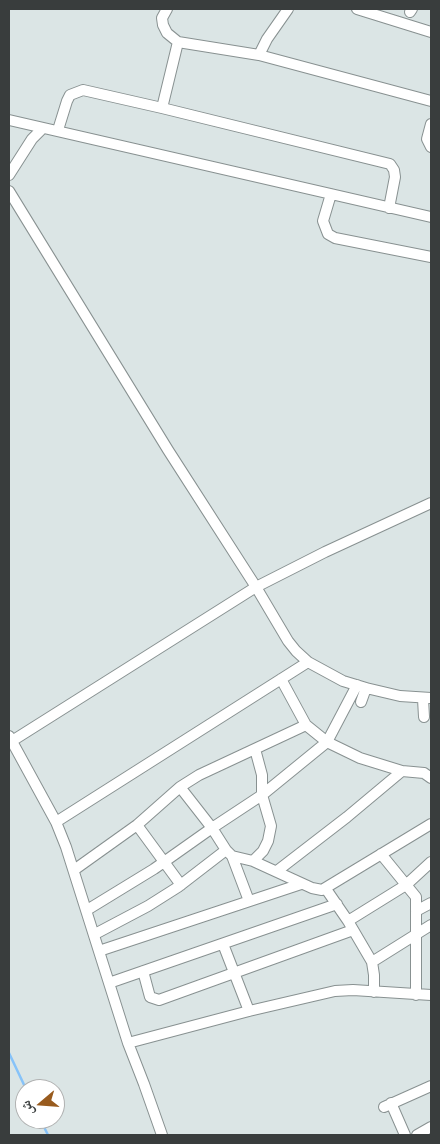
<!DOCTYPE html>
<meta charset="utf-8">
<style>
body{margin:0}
#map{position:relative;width:440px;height:1144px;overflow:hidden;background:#dbe5e5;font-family:Jost,"Noto Naskh Arabic",sans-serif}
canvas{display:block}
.frame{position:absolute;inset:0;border:10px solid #393d3d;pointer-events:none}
.north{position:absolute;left:15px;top:1079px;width:50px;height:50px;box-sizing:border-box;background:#fff;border:1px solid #b0b1b1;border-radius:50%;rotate:252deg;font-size:14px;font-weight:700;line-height:20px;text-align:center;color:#393d3d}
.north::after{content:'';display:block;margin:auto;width:18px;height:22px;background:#985b1e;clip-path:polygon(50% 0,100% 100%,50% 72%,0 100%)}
</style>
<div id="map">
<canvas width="440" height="1144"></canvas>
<div class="frame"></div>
<div class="north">ش</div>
</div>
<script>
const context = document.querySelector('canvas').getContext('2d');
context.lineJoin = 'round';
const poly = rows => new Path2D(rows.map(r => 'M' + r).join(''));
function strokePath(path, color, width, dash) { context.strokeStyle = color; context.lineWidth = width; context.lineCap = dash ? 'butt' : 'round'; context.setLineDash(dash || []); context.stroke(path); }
const stream = poly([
 [9,1053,26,1089],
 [40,1119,48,1135]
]);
const minor = poly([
 [357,9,431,32],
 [410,12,412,9],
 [178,42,259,55,431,101],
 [259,55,267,39,288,9],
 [162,108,178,42,167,33,163,25,162,18,167,9],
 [9,120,431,217],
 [431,124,427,139,431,147],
 [58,130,67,101,70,95,83,90,162,108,390,164,394,170,395,177,389,208],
 [9,175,32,139,43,128],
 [9,191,168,450,256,587,288,641,296,651,308,662,343,681,366,688,400,696,431,698],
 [331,194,323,221,328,234,335,238,431,257],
 [281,679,306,725,327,742,360,758,402,771,424,773,431,778],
 [423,699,424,717],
 [361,702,366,688],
 [306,725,199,775,180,787,212,828,226,850,232,856,253,861,312,888,322,890,431,824],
 [9,736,56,822,66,847,128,1043,144,1084,162,1135],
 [12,741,256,587,325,552,431,503],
 [56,822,308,662],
 [137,825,181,885],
 [381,854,416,897,416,995],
 [232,856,249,901],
 [253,861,263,851,268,841,271,826,262,795,262,775,255,749],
 [74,870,137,825,180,787],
 [277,871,347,817,402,771],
 [326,889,348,921,372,962,374,975,374,992],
 [87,910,154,869,212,828,262,795,327,742,357,685],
 [416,911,431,903],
 [348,921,406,885,431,862],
 [95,934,148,906,178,887,226,850],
 [223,944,249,1011],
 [99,951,301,884],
 [372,962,431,925],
 [143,971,150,997,159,1000,353,930],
 [109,983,337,904],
 [128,1043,249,1011,335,991,353,990,431,995],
 [391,1103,405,1135],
 [384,1107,431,1086],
 [417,1135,431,1127]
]);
strokePath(stream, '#87c3f9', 2.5);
strokePath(minor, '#889191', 12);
strokePath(minor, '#fff', 10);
</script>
